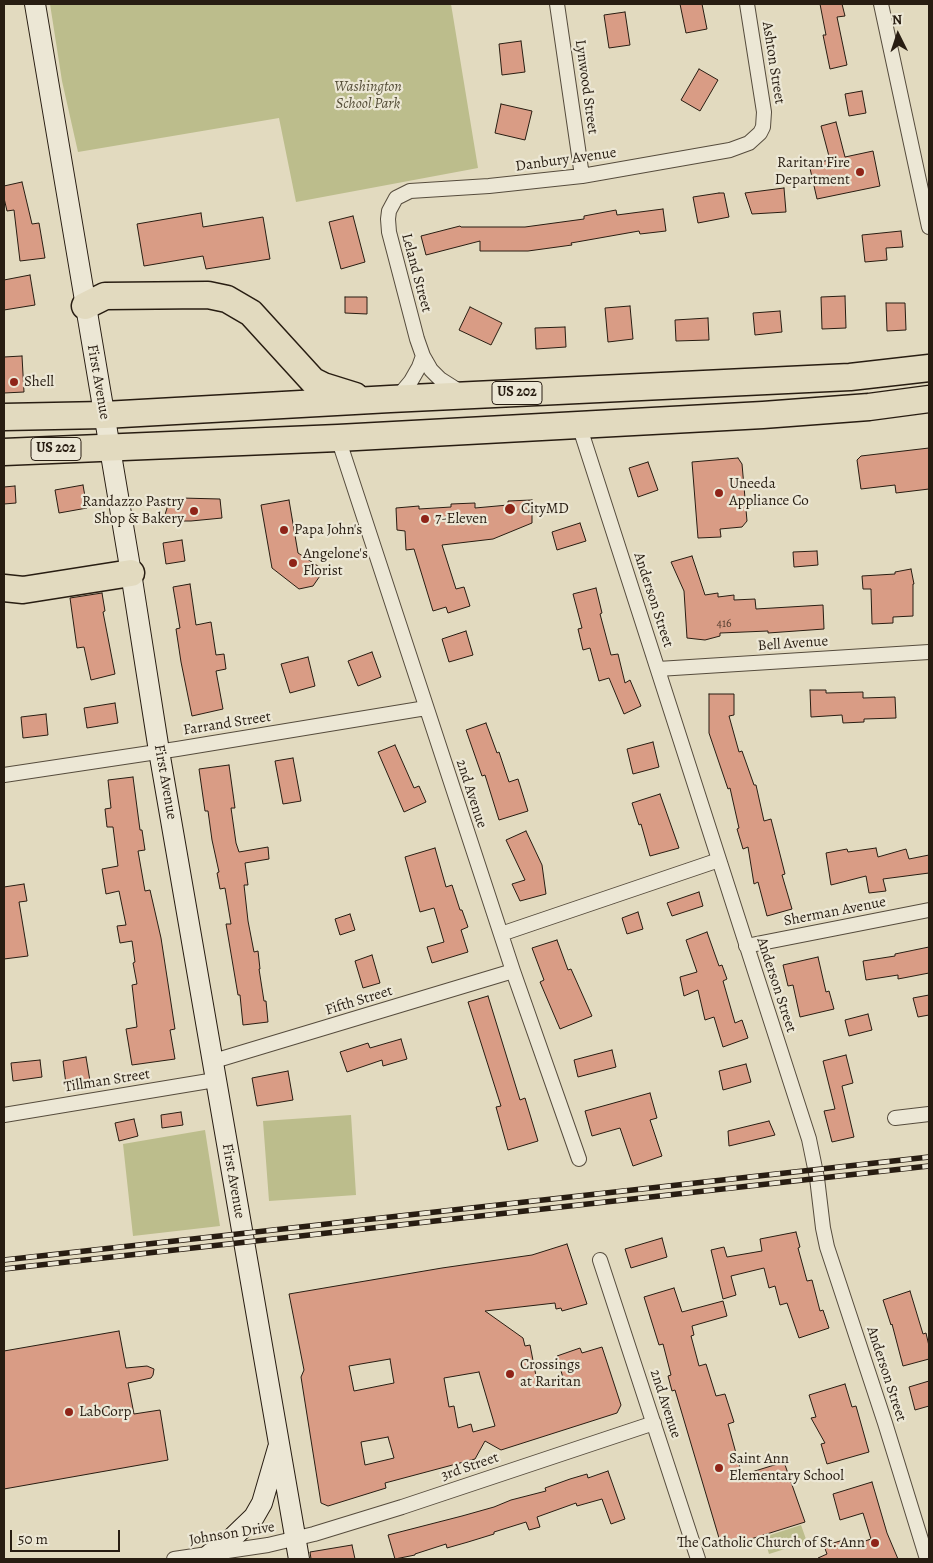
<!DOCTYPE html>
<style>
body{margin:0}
#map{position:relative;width:933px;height:1563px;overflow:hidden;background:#e2dabf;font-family:Alegreya,serif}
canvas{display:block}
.frame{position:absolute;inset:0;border:5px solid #281d12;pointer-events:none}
.north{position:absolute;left:873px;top:10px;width:50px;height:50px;-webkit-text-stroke:4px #ece7d5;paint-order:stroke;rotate:356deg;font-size:14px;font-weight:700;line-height:20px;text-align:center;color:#281d12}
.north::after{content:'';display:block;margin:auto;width:18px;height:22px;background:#281d12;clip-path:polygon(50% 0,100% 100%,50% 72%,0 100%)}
.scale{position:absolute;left:10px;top:1530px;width:110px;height:22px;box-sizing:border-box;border:2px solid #281d12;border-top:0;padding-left:6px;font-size:15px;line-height:18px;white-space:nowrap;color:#281d12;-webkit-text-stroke:4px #ece7d5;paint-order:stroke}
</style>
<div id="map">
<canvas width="933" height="1563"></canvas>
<div class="frame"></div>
<div class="north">N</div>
<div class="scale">50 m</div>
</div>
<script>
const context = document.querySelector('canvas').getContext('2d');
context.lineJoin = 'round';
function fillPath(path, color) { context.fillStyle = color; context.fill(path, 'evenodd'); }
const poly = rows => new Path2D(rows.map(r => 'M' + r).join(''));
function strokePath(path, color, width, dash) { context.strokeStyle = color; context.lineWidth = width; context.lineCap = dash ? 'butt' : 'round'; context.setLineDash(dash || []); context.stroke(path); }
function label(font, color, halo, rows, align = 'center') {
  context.font = font + ' Alegreya,serif'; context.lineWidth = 4.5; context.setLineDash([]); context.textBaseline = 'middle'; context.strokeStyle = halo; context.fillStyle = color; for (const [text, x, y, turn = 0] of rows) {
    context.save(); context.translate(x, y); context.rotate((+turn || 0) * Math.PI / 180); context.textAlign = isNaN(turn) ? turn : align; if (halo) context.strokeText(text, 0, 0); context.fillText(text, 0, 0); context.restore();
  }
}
const green = poly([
 [50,4,451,4,478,168,296,202,279,118,78,152,62,81],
 [351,1115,356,1195,269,1201,263,1121],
 [205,1130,220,1226,133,1236,123,1144],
 [801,1525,807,1542,769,1554,764,1537]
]);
const building = poly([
 [680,4,702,4,707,29,686,33,680,4],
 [820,4,842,4,845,16,837,17,847,65,830,69,823,35,826,35,820,4],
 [625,12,630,45,609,48,604,15,625,12],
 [521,41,525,72,502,75,499,44,521,41],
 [699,69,718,80,700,111,681,100,699,69],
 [862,91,866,113,849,116,845,94,862,91],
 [501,104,532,111,525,140,495,133,501,104],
 [836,122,845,157,873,151,880,186,817,199,809,164,830,160,821,126,836,122],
 [22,182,32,224,39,223,45,258,20,261,14,210,7,211,4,198,4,186,22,182],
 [784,188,786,212,752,214,745,193,784,188],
 [719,193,724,193,729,217,698,223,693,197,719,193],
 [663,209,666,231,640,234,639,231,571,243,572,245,528,251,480,251,480,241,426,255,421,236,460,226,461,227,525,227,584,219,584,216,616,210,617,215,663,209],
 [201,213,203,227,263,217,270,259,206,269,203,256,144,266,137,224,201,213],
 [353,216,365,262,341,269,329,222,353,216],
 [901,231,903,247,886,248,887,260,865,262,862,235,901,231],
 [30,275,35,305,4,310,4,280,30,275],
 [845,296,846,328,822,329,821,297,845,296],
 [345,297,367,297,367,314,345,313,345,297],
 [886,303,905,303,906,330,887,331,886,303],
 [630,306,633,339,608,342,605,308,630,306],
 [470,307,502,323,491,345,459,330,470,307],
 [780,311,782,332,755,335,753,313,780,311],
 [708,318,709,340,676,341,675,320,708,318],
 [565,327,566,347,536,349,535,328,565,327],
 [22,356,24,392,4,393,4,357,22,356],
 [929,448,929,489,896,493,895,485,861,489,857,460,861,456,929,448],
 [738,458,742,464,747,521,742,527,720,529,721,537,698,538,692,462,738,458],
 [648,462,658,490,638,497,629,468,648,462],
 [83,485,87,508,59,513,55,490,83,485],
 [15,486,16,503,4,504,4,487,15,486],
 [181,498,220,499,222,518,191,521,163,521,168,505,181,498],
 [289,500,298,553,324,570,313,586,299,589,272,568,261,505,289,500],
 [532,500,532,523,493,539,442,545,456,589,464,587,470,606,448,613,446,607,433,611,414,549,406,550,405,531,397,530,396,508,419,506,419,509,451,507,451,504,475,503,475,508,508,505,508,501,532,500],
 [580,523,586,541,557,550,552,532,580,523],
 [182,540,185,561,166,564,163,543,182,540],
 [817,551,818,565,794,567,793,552,817,551],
 [692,556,705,595,718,593,718,597,734,595,734,600,755,599,756,609,823,605,824,629,768,633,768,631,720,633,720,636,705,640,687,638,684,591,671,562,692,556],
 [911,569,914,584,913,584,913,616,893,617,893,623,872,624,871,589,863,589,862,576,895,574,895,572,911,569],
 [190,584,196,625,211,622,216,655,224,654,226,669,216,671,223,709,192,716,181,662,176,629,180,628,173,587,190,584],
 [596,588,602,613,600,614,611,655,618,654,625,683,630,680,641,706,624,714,609,678,599,681,590,648,583,650,578,629,582,628,573,594,596,588],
 [102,593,105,611,103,612,115,674,91,680,84,647,77,648,70,598,102,593],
 [466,631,473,655,449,662,442,639,466,631],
 [372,652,381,677,358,686,348,661,372,652],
 [308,657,315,686,290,693,281,664,308,657],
 [810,690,826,690,826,693,863,692,863,698,895,697,896,718,864,719,864,722,843,723,842,715,811,717,810,690],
 [709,694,734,694,734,715,729,716,739,752,742,751,754,785,756,785,764,821,771,819,785,874,782,875,792,909,767,916,758,882,754,884,748,847,743,849,737,829,739,828,730,788,728,789,709,733,709,694],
 [115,703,118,723,87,728,84,708,115,703],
 [46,714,48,735,23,738,21,717,46,714],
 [486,723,497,753,499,752,509,782,518,779,528,811,499,820,485,775,482,776,466,730,486,723],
 [653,742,659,767,633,774,627,749,653,742],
 [395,745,414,788,419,786,426,802,404,812,378,752,395,745],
 [293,758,301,801,283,804,275,761,293,758],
 [229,765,235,808,231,808,236,843,239,852,268,847,269,859,245,863,248,885,244,885,248,921,254,952,258,951,260,969,259,969,264,1001,266,1001,268,1022,243,1025,240,995,238,995,226,924,231,924,225,888,220,889,217,873,219,872,212,840,208,811,205,811,199,769,229,765],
 [133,777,140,830,142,830,145,850,138,851,145,891,150,890,161,938,175,1029,170,1030,175,1059,132,1065,126,1029,137,1027,132,985,137,984,133,963,135,962,132,941,120,943,117,926,126,925,119,891,106,894,102,869,118,866,113,827,107,827,105,809,111,808,108,780,133,777],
 [660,794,679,848,650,856,641,824,639,825,632,803,660,794],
 [526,831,542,865,546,894,520,901,512,884,525,880,506,840,526,831],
 [435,848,446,887,452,885,460,910,462,910,468,927,461,930,468,952,432,963,427,947,444,942,434,908,420,912,405,857,435,848],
 [876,848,878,857,906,849,909,859,929,855,929,873,883,879,886,891,869,893,866,876,831,885,826,853,847,849,848,852,876,848],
 [24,884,27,901,19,902,28,956,4,959,4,887,24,884],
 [699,892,703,906,672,916,667,903,699,892],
 [638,912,643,929,627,934,622,918,638,912],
 [350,914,355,930,340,935,335,919,350,914],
 [707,932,719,966,722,965,727,979,723,981,735,1023,742,1020,748,1038,723,1047,714,1017,705,1020,698,990,684,996,680,977,697,972,686,940,707,932],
 [557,940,568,970,571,969,592,1016,560,1029,540,982,544,980,532,948,557,940],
 [929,947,929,973,898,979,898,975,866,980,863,961,895,956,895,954,929,947],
 [372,955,380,983,363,988,355,961,372,955],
 [818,957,826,992,829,991,834,1009,800,1017,793,985,788,986,783,965,818,957],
 [929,995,929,1015,918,1017,913,998,929,995],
 [488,996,520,1100,525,1098,538,1141,508,1150,496,1107,501,1106,468,1002,488,996],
 [868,1014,872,1030,849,1036,845,1020,868,1014],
 [401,1039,407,1059,383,1066,382,1060,347,1072,340,1052,368,1043,370,1048,401,1039],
 [612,1050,616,1067,578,1077,574,1060,612,1050],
 [846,1055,853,1083,842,1086,854,1137,832,1142,824,1111,835,1109,823,1061,846,1055],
 [86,1057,90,1081,66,1084,63,1061,86,1057],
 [40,1060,42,1077,13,1081,11,1063,40,1060],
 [746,1064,751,1082,723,1090,719,1071,746,1064],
 [288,1071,293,1100,257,1106,252,1078,288,1071],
 [650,1093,657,1118,650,1120,662,1156,633,1166,620,1128,592,1136,585,1111,650,1093],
 [181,1112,183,1125,162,1128,161,1115,181,1112],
 [134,1119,138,1136,119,1141,115,1123,134,1119],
 [769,1121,775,1135,729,1146,728,1131,769,1121],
 [796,1232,800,1247,798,1248,807,1281,812,1280,820,1311,823,1310,829,1328,799,1338,787,1303,780,1305,775,1286,769,1288,764,1268,731,1276,736,1295,723,1299,711,1250,724,1247,727,1257,762,1251,760,1239,796,1232],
 [662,1238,667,1257,631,1268,625,1249,662,1238],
 [567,1244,587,1304,562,1311,561,1308,556,1309,555,1303,485,1311,523,1338,525,1346,530,1345,538,1386,563,1378,557,1356,580,1348,582,1353,602,1347,621,1405,617,1413,501,1450,485,1441,475,1459,385,1483,386,1488,328,1506,321,1503,301,1377,304,1370,289,1294,442,1268,532,1255,567,1244],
 [390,1359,394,1383,354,1391,349,1366,390,1359],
 [479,1372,495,1426,473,1432,471,1424,458,1428,454,1406,449,1407,444,1378,479,1372],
 [388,1437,394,1458,365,1465,361,1442,388,1437],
 [674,1288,682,1312,723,1301,727,1316,692,1326,694,1335,691,1336,699,1366,706,1364,716,1396,725,1394,734,1422,728,1424,742,1475,784,1462,805,1522,722,1548,675,1390,672,1391,668,1376,671,1375,663,1344,659,1345,644,1297,674,1288],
 [910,1291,923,1334,926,1333,929,1346,929,1359,903,1366,892,1324,891,1325,883,1300,910,1291],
 [119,1331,126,1368,147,1366,154,1369,153,1375,151,1378,128,1383,134,1414,160,1410,168,1460,4,1489,4,1351,119,1331],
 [929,1381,929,1406,915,1410,909,1387,929,1381],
 [845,1384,852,1407,856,1406,869,1452,827,1464,821,1444,825,1443,811,1418,816,1417,809,1395,845,1384],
 [608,1471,625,1519,611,1524,602,1499,577,1506,576,1503,537,1517,540,1527,529,1530,526,1522,494,1532,494,1534,468,1542,447,1548,446,1544,415,1554,415,1555,395,1559,388,1535,462,1516,494,1507,511,1500,546,1491,545,1488,570,1479,587,1474,588,1478,608,1471],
 [872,1482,887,1533,898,1559,818,1559,818,1558,827,1554,824,1546,843,1540,845,1548,871,1539,863,1513,840,1520,833,1494,872,1482],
 [352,1545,355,1559,311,1559,310,1552,352,1545]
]);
const street = poly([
 [557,4,582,176],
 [881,4,929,227],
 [462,393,440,379,431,370,423,356,417,339,389,232,388,219,389,211,396,198,410,191,489,186,582,176,730,150,749,143,760,133,763,127,764,112,747,4],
 [394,397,401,393,411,381,419,367,423,356],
 [579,425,809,1139,817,1178,823,1228,827,1247,885,1423,927,1559],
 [338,438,513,971,579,1159],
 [658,669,929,652],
 [4,775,177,749,426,708],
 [501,934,719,860],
 [746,946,929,910],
 [214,1061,513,971],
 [4,1115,215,1080],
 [895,1118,929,1114],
 [600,1260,698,1559],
 [174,1559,268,1545,314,1534,402,1507,654,1423]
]);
const secondary = poly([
 [35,4,131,573,159,751,299,1559],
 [210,1554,227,1543,254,1517,262,1503,278,1448]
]);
const highway = poly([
 [85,306,105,296,208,295,227,299,251,313,313,381,323,386,355,396],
 [4,417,104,415,390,399,850,377,929,368],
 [4,452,338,438,763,415,869,407,929,399],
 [4,588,23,590,131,573]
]);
const rail = poly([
 [4,1260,929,1157],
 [4,1269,929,1166]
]);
const markers = [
 [860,172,5,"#8f2418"],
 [14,382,5,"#8f2418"],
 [719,493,5,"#8f2418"],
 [510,509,6,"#8f2418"],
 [194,511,5,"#8f2418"],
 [425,519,5,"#8f2418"],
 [284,530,5,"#8f2418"],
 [293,563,5,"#8f2418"],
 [510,1374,5,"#8f2418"],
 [69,1412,5,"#8f2418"],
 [719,1468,5,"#8f2418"],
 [875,1543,5,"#8f2418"]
];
const numberNames = [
 ["416",724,624]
];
const shields = [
 [517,393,50],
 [56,449,50]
];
const shieldNames = [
 ["US 202",517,393],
 ["US 202",56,449]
];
const streetNames = [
 ["Ashton Street",773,63,81],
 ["Lynwood Street",586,87,82],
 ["Danbury Avenue",566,160,-8],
 ["Leland Street",416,273,75],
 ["First Avenue",98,382,80],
 ["Anderson Street",653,600,72],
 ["Bell Avenue",793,644,-4],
 ["Farrand Street",227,724,-9],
 ["First Avenue",165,782,80],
 ["2nd Avenue",471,794,72],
 ["Sherman Avenue",835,912,-11],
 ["Anderson Street",776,985,72],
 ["Fifth Street",359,1001,-17],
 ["Tillman Street",107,1081,-9],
 ["First Avenue",233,1181,80],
 ["Anderson Street",886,1374,72],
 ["2nd Avenue",665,1404,72],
 ["3rd Street",470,1467,-19],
 ["Johnson Drive",232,1534,-9]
];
const parkNames = [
 ["Washington",368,87],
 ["School Park",368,104]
];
const poiNames = [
 ["Raritan Fire",850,163,"right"],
 ["Department",850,180,"right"],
 ["Shell",24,382],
 ["Uneeda",729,484],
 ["Appliance Co",729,501],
 ["Randazzo Pastry",184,502,"right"],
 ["Shop & Bakery",184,519,"right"],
 ["CityMD",521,509],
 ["7-Eleven",435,519],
 ["Papa John's",294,530],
 ["Angelone's",303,554],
 ["Florist",303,571],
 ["Crossings",520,1365],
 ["at Raritan",520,1382],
 ["LabCorp",79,1412],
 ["Saint Ann",729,1459],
 ["Elementary School",729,1476],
 ["The Catholic Church of St. Ann",865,1543,"right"]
];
fillPath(green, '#bcbd8c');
fillPath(building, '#d99c85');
strokePath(building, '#281d12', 1);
strokePath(street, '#564c3d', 16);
strokePath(secondary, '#281d12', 22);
strokePath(highway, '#281d12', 29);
strokePath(street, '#ece7d5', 14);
strokePath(secondary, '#ece7d5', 20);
strokePath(highway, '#e2dabf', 26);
strokePath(rail, '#281d12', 5.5);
strokePath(rail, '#ece7d5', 4, [11]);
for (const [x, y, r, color] of markers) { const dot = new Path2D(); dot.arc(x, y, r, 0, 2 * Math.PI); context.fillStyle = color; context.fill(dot); strokePath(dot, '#ece7d5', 2); }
label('12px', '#543d2f', null, numberNames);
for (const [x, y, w] of shields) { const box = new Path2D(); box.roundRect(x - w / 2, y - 11.5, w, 23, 4); context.fillStyle = '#ece7d5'; context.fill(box); strokePath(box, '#281d12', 1); }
label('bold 14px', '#281d12', null, shieldNames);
label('15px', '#281d12', '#ece7d5', streetNames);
label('italic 15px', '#544d37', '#ece7d5', parkNames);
label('15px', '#281d12', '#ece7d5', poiNames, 'left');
</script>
